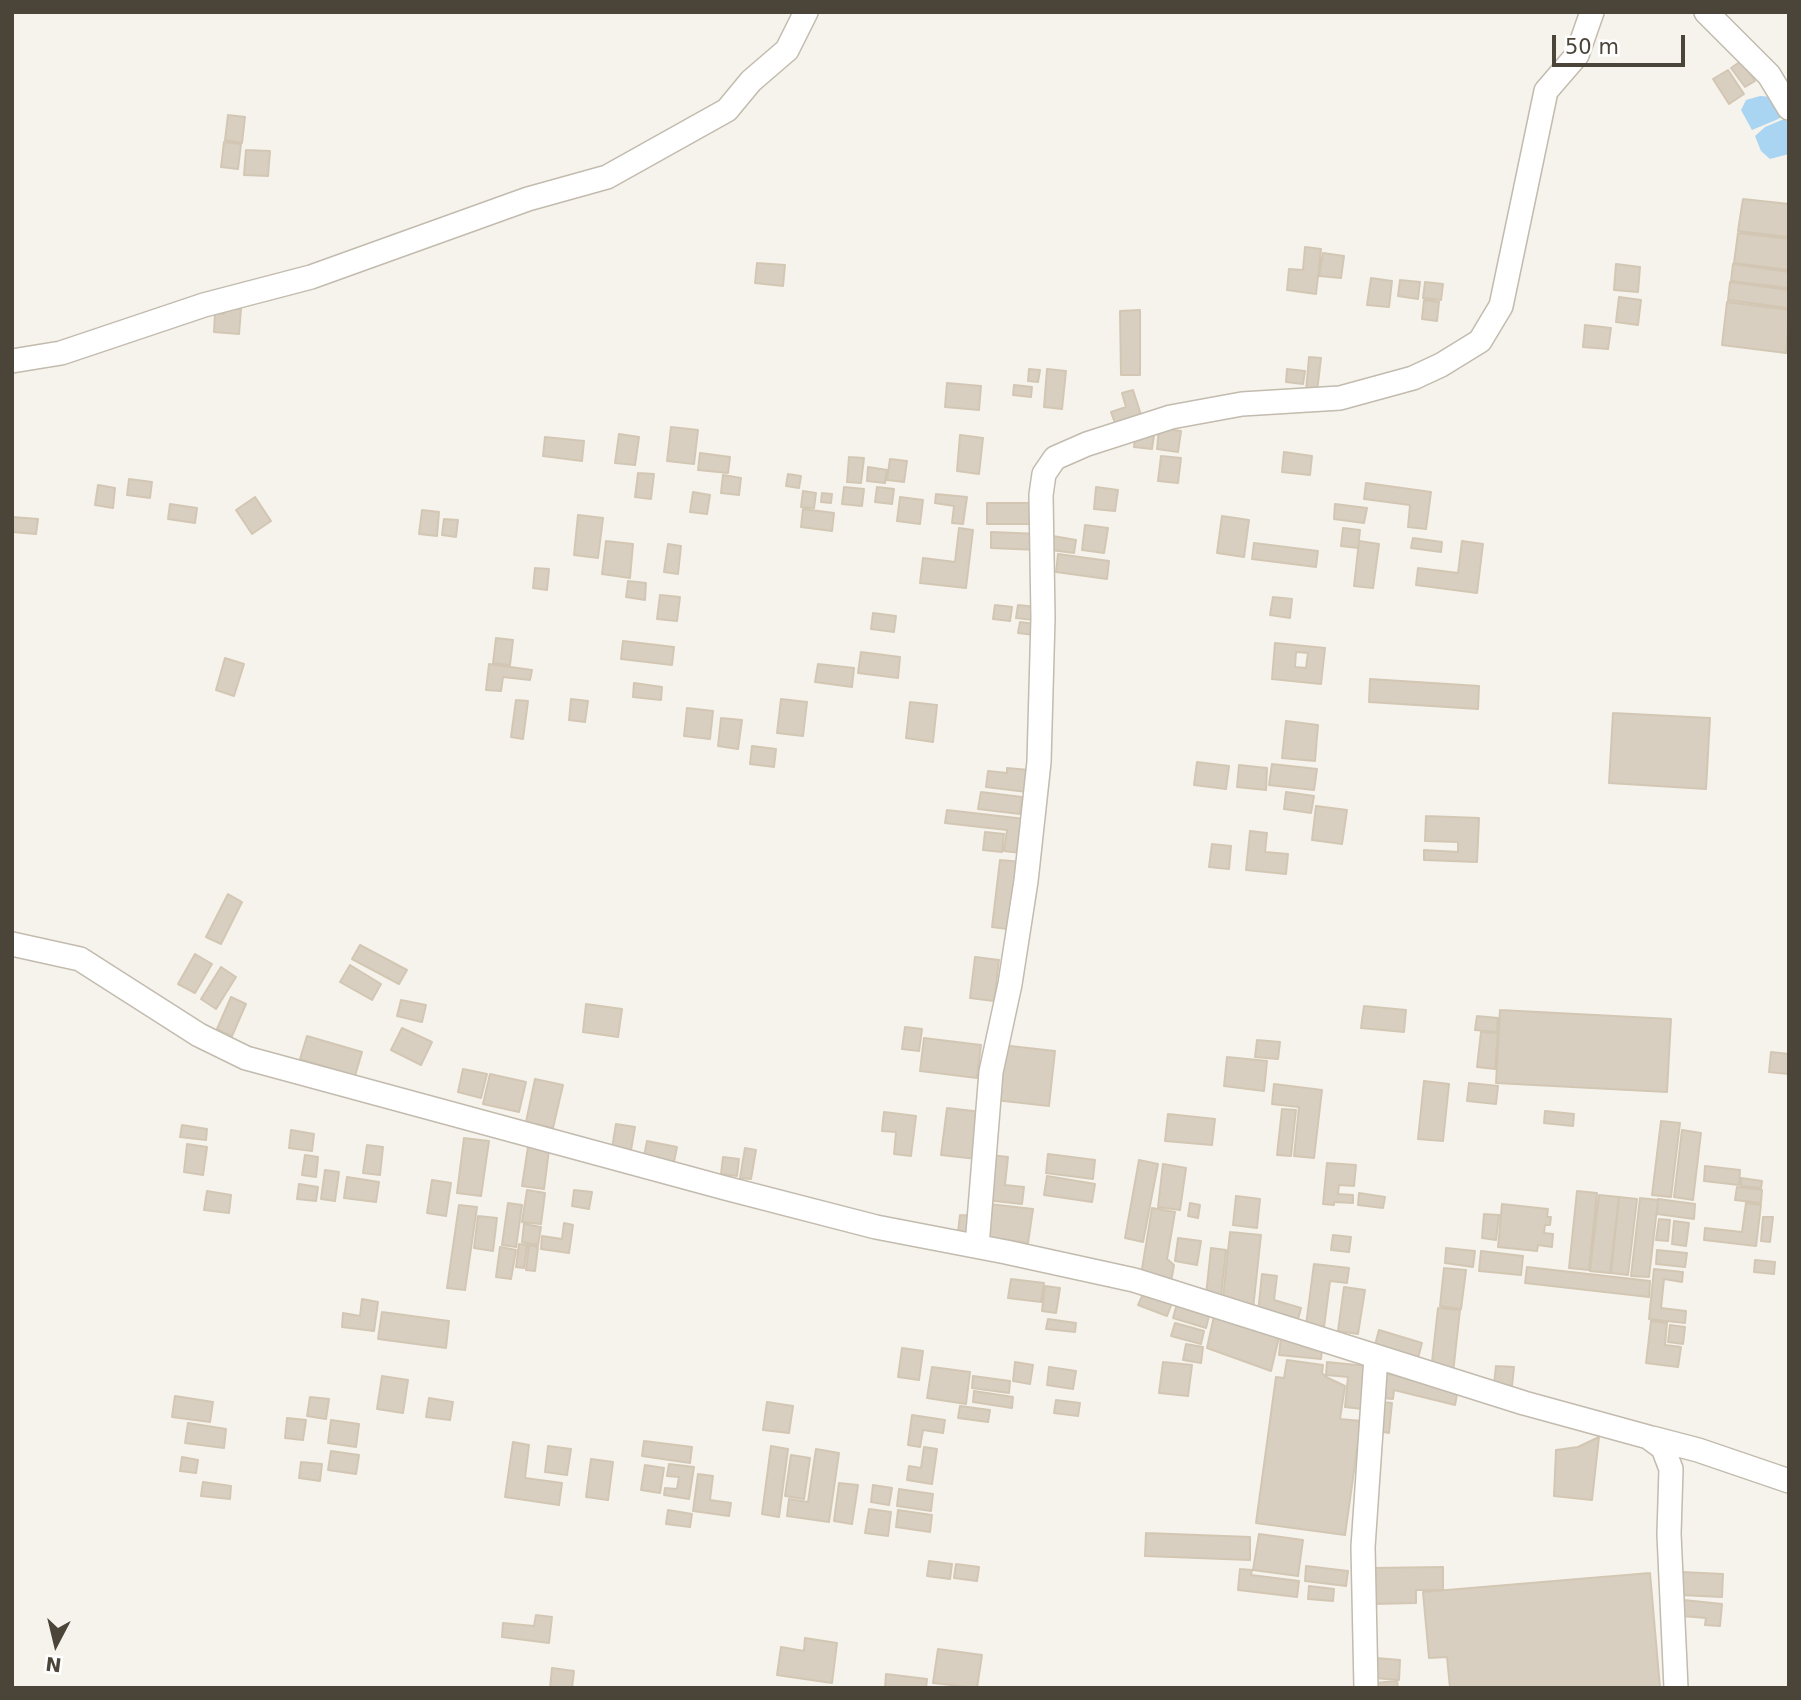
<!DOCTYPE html>
<style>
body{margin:0}
#map{position:relative;width:1801px;height:1700px;overflow:hidden;background:#f6f3ec;font-family:"DejaVu Sans",sans-serif}
canvas{display:block}
.frame{position:absolute;inset:0;border:14px solid #4b4439;pointer-events:none}
.north{position:absolute;left:21px;top:1609px;width:70px;height:70px;-webkit-text-stroke:5px #fff;paint-order:stroke;rotate:187deg;font-size:19px;font-weight:700;line-height:28px;text-align:center;color:#4b4439}
.north::after{content:'';display:block;margin:auto;width:24px;height:32px;background:#4b4439;clip-path:polygon(50% 0,100% 100%,50% 72%,0 100%)}
.scale{position:absolute;left:1552px;top:35px;width:133px;height:32px;box-sizing:border-box;border:4px solid #4b4439;border-top:0;padding-left:9px;font-size:21px;line-height:24px;white-space:nowrap;color:#4b4439;-webkit-text-stroke:5px #fff;paint-order:stroke}
</style>
<div id="map">
<canvas width="1801" height="1700"></canvas>
<div class="frame"></div>
<div class="north">N</div>
<div class="scale">50 m</div>
</div>
<script>
const context = document.querySelector('canvas').getContext('2d');
context.lineJoin = 'round';
function fillPath(path, color) { context.fillStyle = color; context.fill(path, 'evenodd'); }
const poly = rows => new Path2D(rows.map(r => 'M' + r).join(''));
function strokePath(path, color, width, dash) { context.strokeStyle = color; context.lineWidth = width; context.lineCap = dash ? 'butt' : 'round'; context.setLineDash(dash || []); context.stroke(path); }
const water = poly([
 [1760,96,1771,97,1781,113,1780,118,1776,120,1752,130,1741,110,1746,100],
 [1784,119,1789,123,1789,154,1770,159,1761,151,1755,136,1765,127]
]);
const building = poly([
 [1741,61,1755,81,1745,87,1731,68,1741,61],
 [1728,70,1744,94,1729,104,1713,79,1728,70],
 [228,115,245,117,242,143,225,140,228,115],
 [224,142,241,144,238,169,221,167,224,142],
 [246,150,270,151,268,176,244,175,246,150],
 [1743,199,1789,204,1789,237,1738,231,1743,199],
 [1738,233,1789,239,1789,270,1734,263,1738,233],
 [1305,247,1321,249,1316,294,1287,290,1289,269,1303,270,1305,247],
 [1323,253,1344,256,1341,278,1319,276,1323,253],
 [757,263,785,265,783,286,755,283,757,263],
 [1616,264,1640,267,1638,292,1614,290,1616,264],
 [1733,264,1789,272,1789,288,1731,281,1733,264],
 [1371,278,1392,281,1389,307,1367,305,1371,278],
 [1400,280,1420,282,1418,299,1398,296,1400,280],
 [1425,282,1443,284,1441,300,1423,298,1425,282],
 [1730,282,1789,290,1789,308,1728,300,1730,282],
 [1619,297,1641,300,1638,325,1616,322,1619,297],
 [1424,300,1439,302,1437,321,1422,319,1424,300],
 [1727,302,1789,310,1786,353,1722,345,1727,302],
 [225,308,241,309,239,334,214,332,215,313,224,314,225,308],
 [1140,310,1140,375,1121,375,1120,311,1140,310],
 [1585,325,1611,328,1608,349,1583,347,1585,325],
 [1309,357,1321,358,1317,392,1306,391,1309,357],
 [1029,369,1040,370,1038,382,1028,381,1029,369],
 [1047,369,1066,371,1062,409,1044,407,1047,369],
 [1287,369,1305,371,1303,384,1286,382,1287,369],
 [947,383,981,386,979,410,945,407,947,383],
 [1014,385,1032,387,1031,397,1013,395,1014,385],
 [1133,390,1142,418,1116,426,1111,412,1126,407,1122,393,1133,390],
 [671,427,698,430,694,464,667,461,671,427],
 [1159,428,1181,431,1178,452,1157,449,1159,428],
 [1136,432,1154,435,1152,449,1134,447,1136,432],
 [619,434,639,437,635,465,615,463,619,434],
 [960,435,983,438,979,474,957,471,960,435],
 [545,437,584,441,582,461,543,456,545,437],
 [1284,452,1312,456,1310,475,1282,472,1284,452],
 [700,453,730,457,728,473,698,470,700,453],
 [1161,456,1181,458,1178,483,1158,481,1161,456],
 [849,457,864,458,861,483,847,482,849,457],
 [890,459,907,461,904,482,887,480,890,459],
 [868,467,887,470,885,483,867,481,868,467],
 [638,473,654,474,651,499,635,497,638,473],
 [788,474,801,476,799,488,786,486,788,474],
 [723,475,741,478,739,495,721,493,723,475],
 [129,479,152,482,150,498,127,495,129,479],
 [1366,483,1431,492,1426,529,1408,527,1410,505,1364,499,1366,483],
 [98,485,115,488,113,508,95,505,98,485],
 [844,487,864,489,862,506,842,504,844,487],
 [877,487,894,489,892,504,875,502,877,487],
 [1096,487,1118,490,1115,511,1094,509,1096,487],
 [803,491,816,493,814,508,801,507,803,491],
 [693,492,710,495,707,514,690,512,693,492],
 [822,493,832,494,831,503,821,502,822,493],
 [936,494,967,497,963,524,952,523,954,506,935,503,936,494],
 [255,497,271,521,252,534,236,510,255,497],
 [900,497,923,500,920,524,897,521,900,497],
 [987,503,1033,503,1034,524,987,524,987,503],
 [170,504,197,508,195,523,168,519,170,504],
 [1335,504,1367,508,1364,523,1334,519,1335,504],
 [803,509,834,513,832,531,801,527,803,509],
 [422,510,439,512,437,536,419,534,422,510],
 [578,515,603,518,598,558,574,555,578,515],
 [1222,516,1249,520,1244,557,1217,553,1222,516],
 [12,517,38,519,36,534,12,532,12,517],
 [444,519,458,520,456,537,442,535,444,519],
 [1085,525,1108,528,1104,553,1082,550,1085,525],
 [959,528,973,530,966,588,920,583,923,558,955,562,959,528],
 [1343,528,1360,530,1358,548,1341,546,1343,528],
 [991,532,1040,534,1039,550,991,548,991,532],
 [1053,536,1076,540,1074,553,1051,550,1053,536],
 [1413,538,1442,542,1441,552,1411,548,1413,538],
 [606,541,633,544,630,578,602,574,606,541],
 [1359,541,1379,544,1373,588,1354,586,1359,541],
 [1462,541,1483,544,1477,593,1416,585,1418,568,1458,573,1462,541],
 [1254,543,1318,551,1316,567,1252,559,1254,543],
 [668,544,681,546,678,574,664,572,668,544],
 [1058,554,1109,561,1107,579,1056,572,1058,554],
 [535,568,549,569,547,590,533,588,535,568],
 [628,581,646,583,645,600,626,597,628,581],
 [660,595,680,597,677,621,657,619,660,595],
 [1273,597,1292,599,1290,618,1270,615,1273,597],
 [995,605,1012,607,1010,621,993,619,995,605],
 [1018,605,1036,607,1034,620,1016,618,1018,605],
 [873,613,896,616,894,632,871,629,873,613],
 [1020,622,1035,624,1034,635,1018,633,1020,622],
 [496,638,513,640,510,665,493,663,496,638],
 [623,641,674,647,672,665,621,659,623,641],
 [1275,643,1325,648,1321,684,1272,679,1275,643],
 [1296,652,1308,653,1306,668,1295,667,1296,652],
 [861,652,900,657,898,678,858,673,861,652],
 [225,658,244,664,234,696,216,690,225,658],
 [489,664,532,670,530,680,503,677,501,691,486,690,489,664],
 [818,664,854,668,852,687,815,682,818,664],
 [1370,679,1479,686,1478,709,1369,702,1370,679],
 [634,683,662,687,661,700,633,697,634,683],
 [571,699,588,701,585,722,569,720,571,699],
 [781,699,807,702,803,736,777,733,781,699],
 [516,700,528,701,523,739,511,737,516,700],
 [910,702,937,705,933,742,906,738,910,702],
 [687,708,713,711,710,739,684,736,687,708],
 [1613,713,1710,718,1706,789,1609,783,1613,713],
 [721,718,742,720,738,749,718,746,721,718],
 [1286,721,1318,725,1315,761,1282,758,1286,721],
 [752,746,776,749,774,767,750,764,752,746],
 [1197,762,1229,766,1226,789,1194,785,1197,762],
 [1272,764,1317,769,1314,790,1269,785,1272,764],
 [1239,765,1267,768,1266,790,1237,787,1239,765],
 [1007,768,1029,770,1027,792,986,787,988,771,1007,773,1007,768],
 [981,792,1022,797,1020,814,978,809,981,792],
 [1286,792,1314,796,1311,813,1284,809,1286,792],
 [1316,806,1347,810,1342,844,1312,840,1316,806],
 [947,810,1025,819,1021,853,1004,851,1007,830,945,823,947,810],
 [1426,816,1479,818,1477,862,1424,860,1424,850,1458,852,1458,842,1425,841,1426,816],
 [1250,831,1267,833,1265,852,1288,854,1286,874,1246,870,1250,831],
 [985,832,1004,834,1002,852,983,850,985,832],
 [1212,844,1231,846,1229,869,1209,867,1212,844],
 [1000,860,1022,862,1014,930,992,927,1000,860],
 [228,894,242,902,221,944,206,937,228,894],
 [360,945,407,970,399,984,352,959,360,945],
 [195,954,212,964,195,993,178,984,195,954],
 [975,957,999,960,994,1001,970,998,975,957],
 [350,965,381,984,372,1000,340,982,350,965],
 [221,967,236,977,216,1009,201,999,221,967],
 [231,997,246,1004,232,1036,217,1029,231,997],
 [401,1000,426,1005,422,1022,397,1016,401,1000],
 [586,1004,622,1009,618,1037,583,1032,586,1004],
 [1364,1006,1406,1010,1404,1032,1361,1028,1364,1006],
 [1500,1010,1671,1019,1667,1092,1496,1083,1500,1010],
 [1477,1016,1498,1018,1497,1032,1475,1030,1477,1016],
 [905,1027,922,1029,919,1051,902,1049,905,1027],
 [402,1028,432,1042,421,1065,391,1050,402,1028],
 [1481,1032,1498,1033,1495,1069,1477,1067,1481,1032],
 [307,1036,362,1052,355,1076,300,1059,307,1036],
 [924,1038,981,1045,977,1078,920,1071,924,1038],
 [1257,1040,1280,1042,1278,1059,1255,1057,1257,1040],
 [1001,1045,1055,1051,1049,1106,995,1100,1001,1045],
 [1771,1052,1789,1054,1789,1074,1769,1072,1771,1052],
 [1227,1057,1267,1061,1264,1091,1224,1086,1227,1057],
 [463,1069,487,1074,481,1098,458,1092,463,1069],
 [490,1074,526,1082,519,1112,483,1104,490,1074],
 [535,1079,563,1085,553,1128,526,1122,535,1079],
 [1424,1081,1449,1084,1443,1141,1418,1139,1424,1081],
 [1469,1083,1498,1086,1496,1104,1467,1101,1469,1083],
 [1274,1084,1322,1090,1314,1158,1294,1156,1299,1107,1272,1104,1274,1084],
 [947,1108,982,1112,977,1159,941,1155,947,1108],
 [1282,1109,1296,1110,1291,1156,1277,1155,1282,1109],
 [1545,1111,1574,1114,1573,1126,1544,1123,1545,1111],
 [884,1112,916,1116,911,1156,894,1154,896,1132,882,1131,884,1112],
 [1168,1114,1215,1119,1212,1145,1165,1141,1168,1114],
 [1661,1121,1680,1123,1671,1197,1652,1195,1661,1121],
 [616,1124,635,1127,631,1150,612,1148,616,1124],
 [182,1125,207,1129,206,1140,180,1137,182,1125],
 [291,1130,314,1134,312,1151,289,1148,291,1130],
 [1682,1130,1701,1133,1693,1200,1674,1197,1682,1130],
 [464,1138,489,1141,481,1196,457,1193,464,1138],
 [647,1141,677,1147,674,1162,644,1156,647,1141],
 [187,1144,207,1147,203,1175,184,1172,187,1144],
 [367,1145,383,1147,380,1175,363,1173,367,1145],
 [528,1147,549,1150,544,1189,522,1186,528,1147],
 [745,1148,756,1150,751,1179,740,1178,745,1148],
 [1048,1154,1095,1160,1093,1179,1046,1173,1048,1154],
 [305,1155,318,1157,316,1177,302,1175,305,1155],
 [990,1155,1008,1157,1005,1185,1024,1187,1022,1204,985,1200,990,1155],
 [723,1157,739,1159,737,1176,721,1174,723,1157],
 [1139,1160,1158,1164,1143,1242,1125,1238,1139,1160],
 [1327,1163,1356,1165,1354,1186,1339,1185,1338,1194,1353,1195,1353,1203,1334,1202,1334,1205,1323,1204,1327,1163],
 [1163,1164,1186,1168,1180,1210,1158,1207,1163,1164],
 [1705,1166,1740,1170,1739,1185,1704,1181,1705,1166],
 [325,1170,339,1172,335,1201,321,1199,325,1170],
 [1047,1176,1095,1184,1092,1202,1044,1195,1047,1176],
 [347,1177,379,1182,376,1202,344,1198,347,1177],
 [1741,1178,1762,1181,1761,1188,1741,1186,1741,1178],
 [432,1180,451,1183,446,1216,427,1213,432,1180],
 [299,1184,318,1187,316,1201,297,1199,299,1184],
 [1737,1187,1762,1190,1761,1203,1735,1200,1737,1187],
 [527,1190,545,1193,541,1224,522,1222,527,1190],
 [574,1190,592,1192,589,1209,572,1206,574,1190],
 [207,1191,231,1195,229,1213,204,1210,207,1191],
 [1577,1191,1597,1193,1589,1270,1569,1268,1577,1191],
 [1359,1193,1385,1197,1383,1208,1358,1205,1359,1193],
 [1599,1195,1619,1197,1610,1273,1590,1271,1599,1195],
 [1236,1196,1260,1199,1257,1228,1233,1225,1236,1196],
 [1619,1197,1637,1199,1628,1275,1611,1273,1619,1197],
 [1640,1198,1658,1200,1649,1277,1631,1276,1640,1198],
 [1658,1199,1695,1204,1694,1219,1657,1214,1658,1199],
 [508,1203,522,1205,516,1247,502,1245,508,1203],
 [1190,1203,1200,1205,1198,1218,1188,1216,1190,1203],
 [1746,1203,1761,1205,1756,1246,1704,1240,1705,1228,1742,1232,1746,1203],
 [989,1204,1033,1209,1028,1243,984,1237,989,1204],
 [1502,1204,1548,1209,1547,1217,1551,1217,1550,1225,1545,1225,1544,1233,1553,1234,1552,1247,1538,1245,1537,1251,1498,1247,1502,1204],
 [459,1205,477,1207,465,1290,447,1288,459,1205],
 [1152,1208,1175,1212,1167,1259,1174,1265,1171,1282,1141,1275,1152,1208],
 [1484,1214,1499,1215,1496,1240,1482,1238,1484,1214],
 [960,1215,974,1216,972,1234,958,1232,960,1215],
 [478,1216,497,1218,493,1251,474,1248,478,1216],
 [1763,1217,1773,1217,1770,1242,1761,1241,1763,1217],
 [1659,1219,1670,1220,1668,1241,1656,1240,1659,1219],
 [1674,1221,1689,1223,1686,1246,1672,1244,1674,1221],
 [564,1223,573,1225,569,1253,541,1249,542,1236,562,1239,564,1223],
 [524,1224,541,1227,538,1245,522,1242,524,1224],
 [1230,1232,1261,1235,1253,1309,1223,1298,1230,1232],
 [1333,1235,1351,1237,1349,1252,1331,1250,1333,1235],
 [1178,1238,1201,1241,1197,1265,1175,1261,1178,1238],
 [519,1244,527,1245,524,1268,516,1267,519,1244],
 [529,1245,538,1247,535,1271,526,1270,529,1245],
 [500,1247,516,1250,511,1279,496,1277,500,1247],
 [1211,1248,1226,1250,1221,1296,1206,1295,1211,1248],
 [1446,1248,1475,1251,1473,1267,1445,1263,1446,1248],
 [1657,1250,1687,1253,1685,1267,1656,1264,1657,1250],
 [1481,1251,1523,1256,1521,1275,1479,1271,1481,1251],
 [1755,1260,1775,1262,1774,1274,1754,1272,1755,1260],
 [1314,1264,1349,1268,1347,1283,1330,1281,1324,1327,1306,1325,1314,1264],
 [1527,1267,1650,1281,1649,1297,1525,1283,1527,1267],
 [1444,1268,1466,1270,1461,1309,1440,1306,1444,1268],
 [1654,1269,1683,1272,1682,1282,1664,1279,1661,1308,1686,1311,1685,1323,1649,1319,1654,1269],
 [1262,1274,1277,1276,1274,1300,1301,1308,1297,1323,1258,1313,1262,1274],
 [1011,1279,1044,1283,1041,1302,1008,1298,1011,1279],
 [1045,1286,1060,1288,1056,1313,1042,1311,1045,1286],
 [1344,1287,1365,1290,1358,1334,1338,1331,1344,1287],
 [1144,1292,1172,1303,1167,1316,1138,1305,1144,1292],
 [362,1299,378,1302,374,1331,342,1327,343,1313,360,1316,362,1299],
 [1178,1300,1210,1312,1206,1328,1173,1318,1178,1300],
 [1438,1308,1460,1310,1453,1373,1431,1371,1438,1308],
 [382,1312,449,1321,446,1348,378,1339,382,1312],
 [1214,1316,1279,1337,1271,1371,1207,1348,1214,1316],
 [1048,1319,1076,1323,1075,1332,1046,1329,1048,1319],
 [1651,1321,1667,1323,1665,1345,1681,1347,1678,1367,1646,1363,1651,1321],
 [1175,1323,1204,1331,1201,1344,1171,1336,1175,1323],
 [1670,1325,1685,1327,1683,1344,1668,1342,1670,1325],
 [1379,1330,1422,1343,1418,1358,1375,1345,1379,1330],
 [1281,1336,1323,1340,1321,1359,1279,1355,1281,1336],
 [1186,1344,1203,1347,1201,1363,1183,1360,1186,1344],
 [902,1348,923,1351,919,1380,898,1377,902,1348],
 [1287,1360,1323,1365,1322,1373,1326,1377,1345,1386,1340,1419,1361,1421,1345,1535,1256,1523,1276,1377,1284,1378,1287,1360],
 [1015,1362,1033,1365,1030,1384,1013,1381,1015,1362],
 [1163,1362,1192,1365,1188,1396,1159,1393,1163,1362],
 [1327,1362,1367,1366,1362,1409,1345,1407,1348,1377,1326,1375,1327,1362],
 [1496,1366,1514,1367,1512,1386,1494,1384,1496,1366],
 [932,1367,970,1372,966,1404,927,1398,932,1367],
 [1049,1367,1076,1371,1073,1389,1047,1385,1049,1367],
 [1379,1372,1458,1389,1455,1405,1394,1390,1393,1399,1383,1398,1383,1402,1392,1403,1389,1433,1373,1430,1379,1372],
 [382,1376,408,1380,403,1413,377,1409,382,1376],
 [973,1376,1010,1381,1009,1393,972,1388,973,1376],
 [974,1391,1013,1397,1012,1408,973,1402,974,1391],
 [175,1396,213,1402,210,1422,172,1417,175,1396],
 [310,1397,329,1399,326,1419,307,1416,310,1397],
 [429,1398,453,1402,450,1420,426,1417,429,1398],
 [1056,1400,1080,1403,1078,1416,1054,1413,1056,1400],
 [767,1402,793,1406,789,1433,763,1430,767,1402],
 [960,1406,990,1410,988,1422,958,1418,960,1406],
 [912,1415,945,1420,943,1433,923,1430,920,1447,908,1445,912,1415],
 [287,1418,306,1420,303,1440,285,1438,287,1418],
 [331,1420,359,1424,356,1447,328,1443,331,1420],
 [188,1423,226,1429,224,1448,185,1443,188,1423],
 [1599,1437,1592,1500,1554,1496,1556,1450,1578,1447,1599,1437],
 [644,1441,692,1447,690,1463,642,1456,644,1441],
 [513,1442,529,1445,525,1478,562,1483,559,1505,505,1497,513,1442],
 [548,1446,571,1449,567,1475,545,1472,548,1446],
 [771,1446,788,1449,779,1517,762,1514,771,1446],
 [924,1447,937,1449,932,1484,907,1480,909,1466,921,1468,924,1447],
 [816,1449,839,1453,829,1522,787,1516,789,1499,808,1502,816,1449],
 [331,1451,359,1455,356,1474,328,1470,331,1451],
 [791,1455,810,1458,804,1499,785,1496,791,1455],
 [182,1457,198,1460,196,1473,180,1471,182,1457],
 [591,1459,613,1462,608,1500,586,1497,591,1459],
 [301,1462,322,1464,320,1481,299,1478,301,1462],
 [669,1464,694,1467,689,1499,664,1495,665,1488,677,1489,679,1477,667,1476,669,1464],
 [645,1465,664,1468,660,1493,641,1490,645,1465],
 [698,1474,713,1476,710,1500,731,1503,729,1516,693,1511,698,1474],
 [203,1482,231,1486,230,1499,201,1496,203,1482],
 [839,1483,858,1485,852,1524,834,1521,839,1483],
 [873,1485,892,1488,889,1505,871,1502,873,1485],
 [899,1489,933,1494,931,1511,897,1506,899,1489],
 [869,1509,891,1512,888,1536,865,1533,869,1509],
 [668,1510,692,1514,690,1527,666,1524,668,1510],
 [898,1510,932,1515,930,1532,896,1527,898,1510],
 [1146,1533,1250,1537,1250,1560,1145,1556,1146,1533],
 [1259,1534,1303,1540,1298,1576,1253,1570,1259,1534],
 [929,1561,952,1564,950,1579,927,1576,929,1561],
 [956,1564,979,1567,977,1581,954,1578,956,1564],
 [1306,1566,1348,1571,1346,1586,1305,1581,1306,1566],
 [1443,1567,1443,1590,1416,1590,1416,1603,1372,1604,1372,1568,1443,1567],
 [1240,1569,1252,1570,1251,1575,1299,1581,1297,1597,1238,1590,1240,1569],
 [1681,1572,1723,1574,1722,1597,1680,1595,1681,1572],
 [1650,1573,1660,1688,1450,1688,1447,1657,1429,1658,1423,1592,1650,1573],
 [1309,1586,1334,1589,1333,1601,1308,1599,1309,1586],
 [1684,1600,1722,1604,1720,1626,1705,1625,1706,1618,1682,1616,1684,1600],
 [536,1615,552,1617,549,1643,502,1637,503,1623,534,1626,536,1615],
 [805,1638,837,1643,832,1683,777,1675,781,1647,804,1651,805,1638],
 [938,1649,982,1655,977,1688,933,1683,938,1649],
 [1376,1658,1400,1660,1399,1680,1374,1678,1376,1658],
 [552,1668,574,1671,572,1688,550,1688,552,1668],
 [886,1674,927,1679,926,1688,885,1688,886,1674],
 [1397,1681,1398,1688,1375,1688,1374,1683,1397,1681]
]);
const minor = poly([
 [1706,12,1769,75,1789,108],
 [12,361,61,353,204,305,311,277,528,199,607,177,727,110,751,81,787,50,806,12],
 [12,944,80,959,199,1035,246,1058,725,1188,876,1227,1006,1252,1134,1280,1524,1403,1648,1437,1663,1448,1671,1469,1669,1534,1676,1688],
 [977,1246,991,1072,1010,984,1026,881,1039,762,1043,618,1041,495,1044,474,1055,458,1087,444,1171,417,1242,404,1340,398,1413,378,1441,365,1480,341,1501,306,1546,91,1577,55,1592,12],
 [1652,1438,1698,1450,1789,1481],
 [1366,1688,1363,1547,1376,1357]
]);
fillPath(water, '#a9d4f2');
fillPath(building, '#d8cfc1');
strokePath(building, '#d3c7b4', 2);
strokePath(minor, '#c2bbae', 26);
strokePath(minor, '#fff', 23);
</script>
